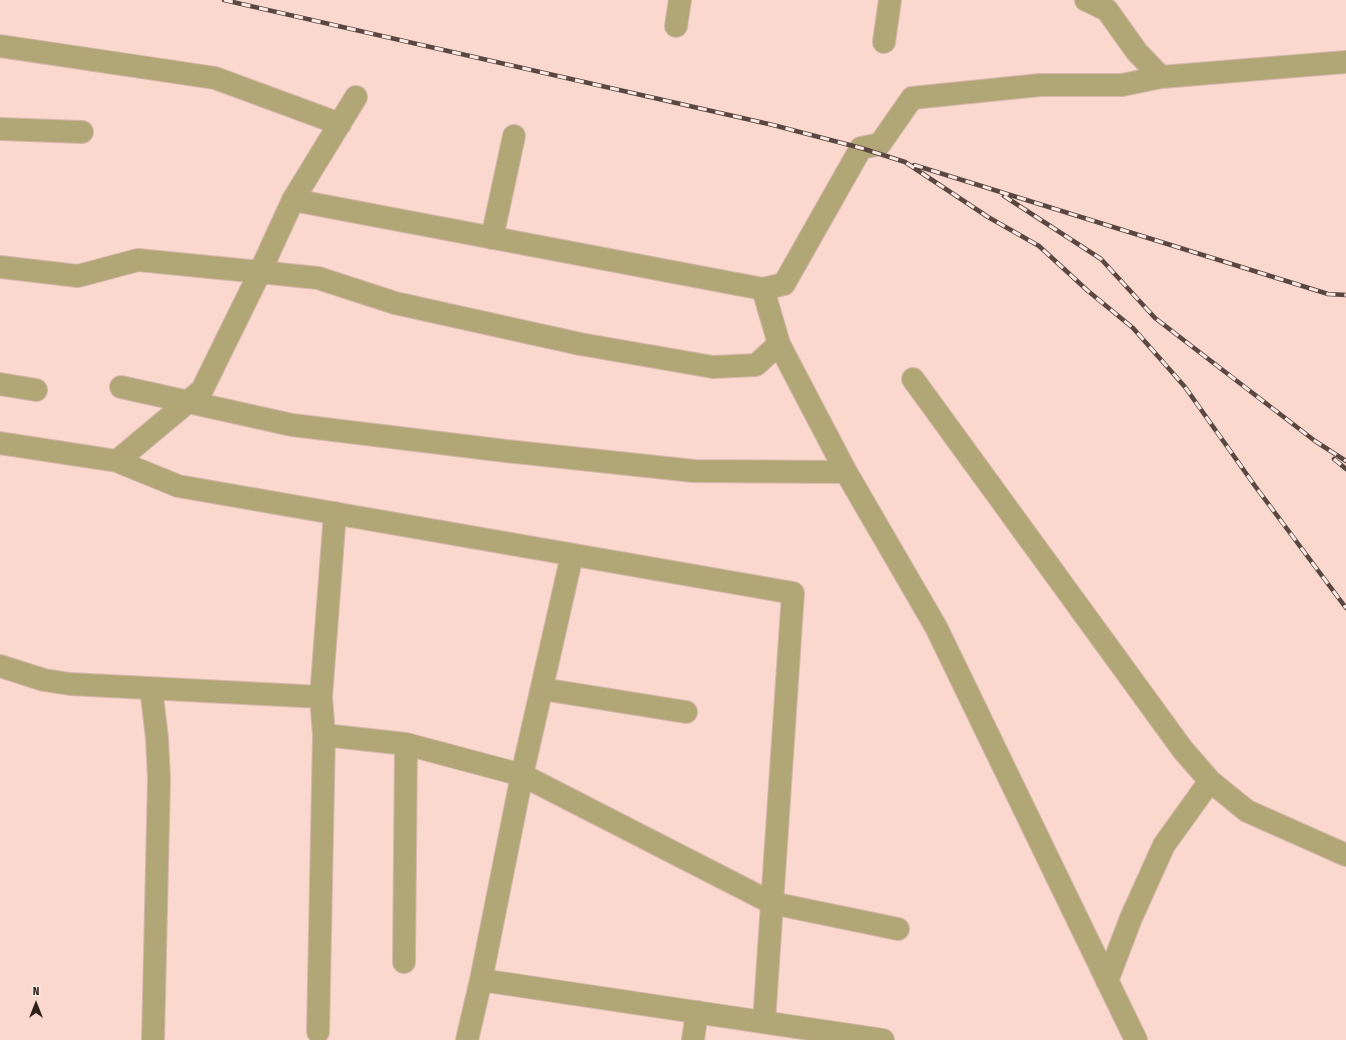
<!DOCTYPE html>
<style>
body{margin:0}
#map{position:relative;width:1346px;height:1040px;overflow:hidden;background:#fad8cd;font-family:"Fira Sans Condensed",sans-serif}
canvas{display:block}
.north{position:absolute;left:16px;top:984px;width:40px;height:40px;-webkit-text-stroke:3px #fbeae4;paint-order:stroke;rotate:0deg;font-size:11px;font-weight:700;line-height:16px;text-align:center;color:#31211c}
.north::after{content:'';display:block;margin:auto;width:14px;height:18px;background:#31211c;clip-path:polygon(50% 0,100% 100%,50% 72%,0 100%)}
</style>
<div id="map">
<canvas width="1346" height="1040"></canvas>
<div class="north">N</div>
</div>
<script>
const context = document.querySelector('canvas').getContext('2d');
context.lineJoin = 'round';
const poly = rows => new Path2D(rows.map(r => 'M' + r).join(''));
function strokePath(path, color, width, dash) { context.strokeStyle = color; context.lineWidth = width; context.lineCap = dash ? 'butt' : 'round'; context.setLineDash(dash || []); context.stroke(path); }
const minor = poly([
 [676,26,680,0],
 [884,42,890,0],
 [0,46,215,78,340,124],
 [1161,77,1346,62],
 [0,129,82,132],
 [293,200,356,97],
 [492,238,514,136],
 [0,267,78,276,138,260,260,272,318,278,395,303,580,344,713,367,756,365,779,344,763,289,293,200,260,272,202,390,117,461],
 [763,289,784,284,861,148,880,144,912,98,1040,85,1122,85,1161,77,1137,52,1107,10,1086,0],
 [913,379,1183,750,1210,781,1247,811,1346,855],
 [0,384,36,390],
 [121,387,292,425,506,451,694,471,846,472,779,344],
 [0,443,117,461,178,486,793,593,764,1022],
 [846,472,936,627,1136,1040],
 [335,513,321,697,324,735,406,744,522,775,572,555],
 [0,666,44,680,70,684,321,697],
 [151,688,157,738,159,779,153,1040],
 [542,689,686,712],
 [404,962,406,744],
 [481,980,522,775,772,903,898,929],
 [1107,981,1131,918,1164,845,1210,781],
 [318,1032,324,735],
 [467,1040,481,980,883,1040],
 [693,1040,697,1012]
]);
const rail = poly([
 [224,0,773,125,861,148,905,162,988,217,1039,246,1088,291,1133,328,1185,387,1255,486,1346,608],
 [914,165,1328,294,1346,295],
 [1004,196,1101,259,1155,318,1315,441,1346,461],
 [1334,459,1346,469]
]);
strokePath(minor, '#d6b7ad', 24);
strokePath(minor, '#b1a776', 22);
strokePath(rail, '#5b4741', 4.5);
strokePath(rail, '#fbeae4', 3, [9]);
</script>
